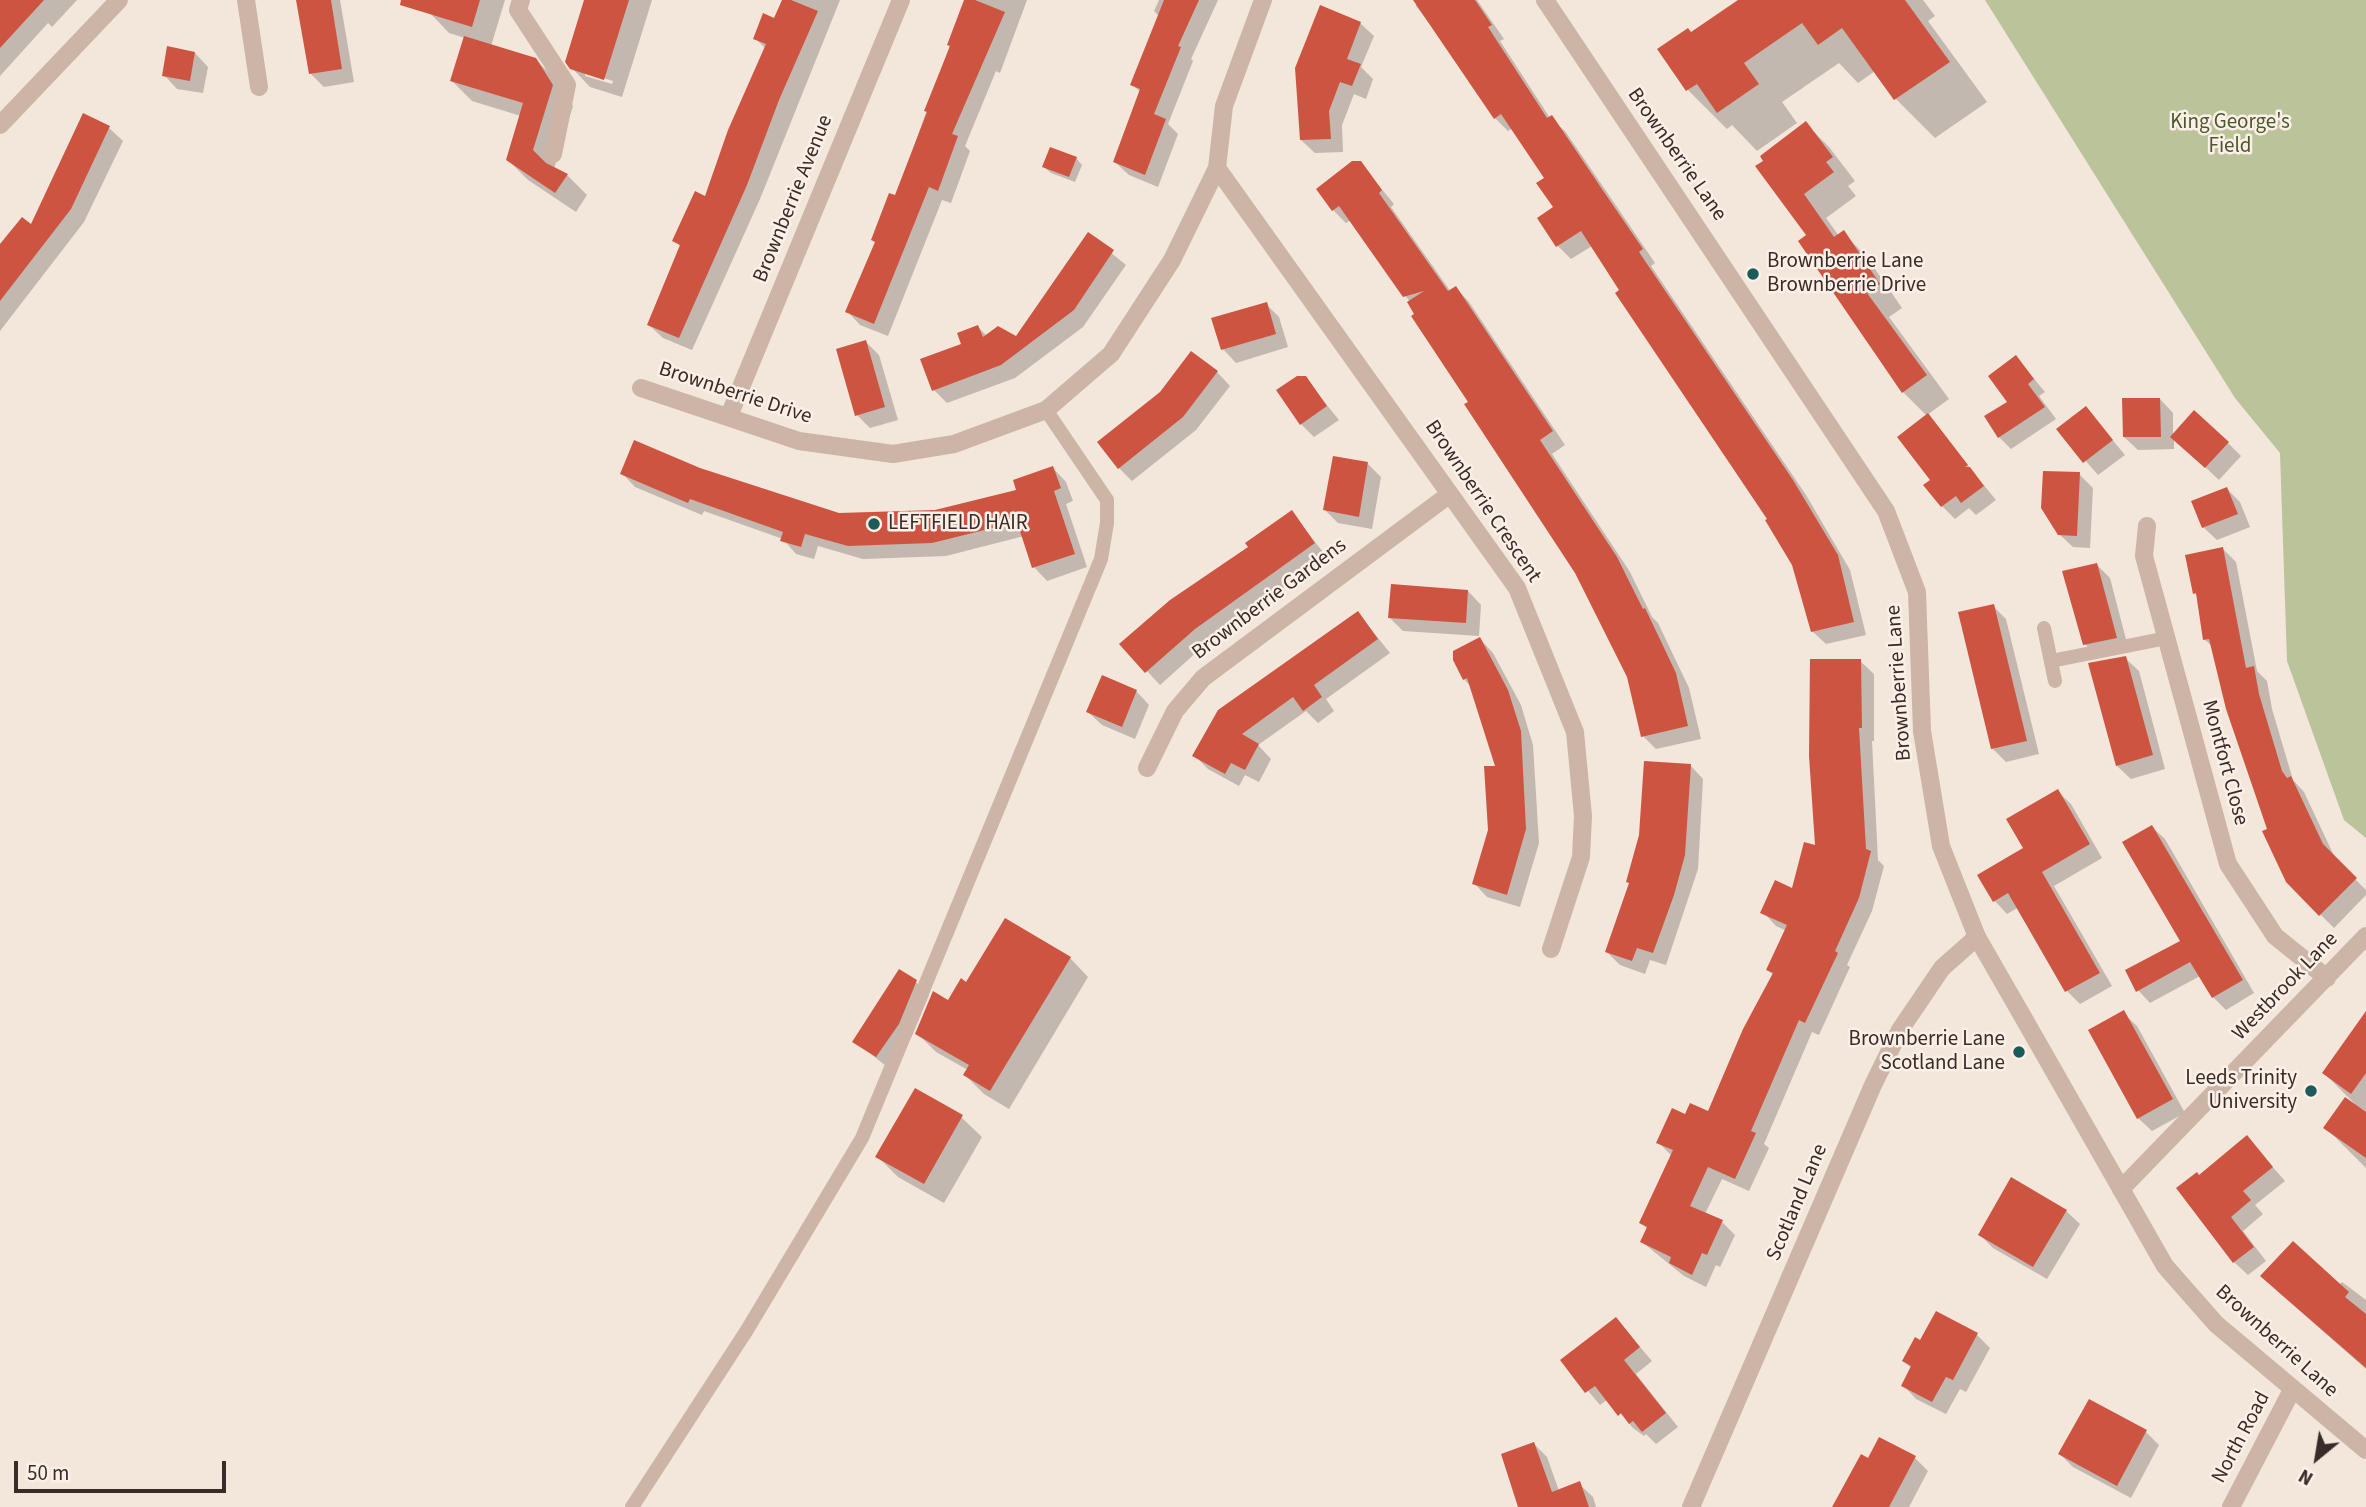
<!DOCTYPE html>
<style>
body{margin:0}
#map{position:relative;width:2366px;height:1507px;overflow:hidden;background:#f3e6db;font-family:"Source Sans 3",sans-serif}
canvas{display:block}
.north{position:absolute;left:2282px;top:1423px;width:70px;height:70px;-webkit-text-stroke:5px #fbf0e8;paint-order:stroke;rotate:210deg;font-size:19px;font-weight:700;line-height:28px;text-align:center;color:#382b28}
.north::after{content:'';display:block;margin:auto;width:24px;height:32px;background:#382b28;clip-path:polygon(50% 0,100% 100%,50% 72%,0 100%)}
.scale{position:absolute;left:14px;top:1461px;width:212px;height:32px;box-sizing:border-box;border:4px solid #382b28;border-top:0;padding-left:9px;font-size:21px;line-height:24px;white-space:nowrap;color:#382b28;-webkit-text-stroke:5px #fbf0e8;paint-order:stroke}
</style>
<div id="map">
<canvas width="2366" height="1507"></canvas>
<div class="north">N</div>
<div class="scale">50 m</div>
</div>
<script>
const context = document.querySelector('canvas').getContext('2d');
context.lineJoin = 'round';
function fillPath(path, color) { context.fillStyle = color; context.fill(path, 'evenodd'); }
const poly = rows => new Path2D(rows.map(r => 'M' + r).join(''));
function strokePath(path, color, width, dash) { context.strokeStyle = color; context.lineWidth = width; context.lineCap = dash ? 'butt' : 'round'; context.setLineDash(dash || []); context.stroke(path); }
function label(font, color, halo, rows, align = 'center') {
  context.font = font + ' "Source Sans 3",sans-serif'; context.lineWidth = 5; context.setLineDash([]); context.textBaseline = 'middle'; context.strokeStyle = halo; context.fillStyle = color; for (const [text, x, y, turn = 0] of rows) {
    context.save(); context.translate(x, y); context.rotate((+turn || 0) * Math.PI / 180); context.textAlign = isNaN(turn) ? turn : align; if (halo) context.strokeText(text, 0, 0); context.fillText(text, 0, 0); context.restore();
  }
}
const green = poly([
 [1985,0,2366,0,2366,838,2344,820,2287,661,2280,453,2235,398]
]);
const shadow = poly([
 [13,0,77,0,52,27,48,23,0,76,0,10],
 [298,0,340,0,354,82,324,87,311,74],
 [434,0,505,0,491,46,535,59,556,80,573,106,554,169,567,175,587,195,576,212,528,180,508,160,521,116,472,101,452,81,465,38,449,33,430,13],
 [586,0,652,0,622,97,590,87,572,68],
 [585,72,613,81,612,84,585,76],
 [784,0,840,0,760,199,692,350,663,338,649,325,681,247,674,240,706,199,766,49,755,38,775,21],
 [966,0,1027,0,1000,73,996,71,965,146,970,151,951,203,942,200,888,336,860,325,847,311,896,197],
 [1159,0,1218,0,1191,59,1193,61,1168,124,1178,134,1158,187,1129,175,1115,162,1141,93,1132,84,1159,16,1154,11],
 [1416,0,1477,0,1504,39,1500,41,1550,118,1565,131,1617,207,1655,263,1651,266,1806,495,1850,570,1866,635,1826,644,1812,631,1794,564,1769,520,1592,246,1571,259,1558,246,1539,219,1555,208,1547,178,1513,128,1508,131,1495,118,1455,57,1416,6],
 [1741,0,1923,0,1935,16,1928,21,1987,102,1935,138,1896,99,1875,71,1858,83,1839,63,1782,102,1797,123,1757,151,1732,125,1727,129,1688,90,1659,49,1691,34],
 [1360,23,1374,36,1361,67,1373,79,1366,99,1354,94,1342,125,1343,152,1315,153,1301,140],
 [195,53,208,67,203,93,177,89,164,75],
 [84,116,109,128,123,141,84,222,0,331,0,247,32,226],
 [1806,124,1829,147,1855,181,1848,186,1856,196,1826,218,1839,236,1843,233,1866,256,1902,308,1889,317,1949,399,1927,415,1996,500,1976,515,1969,508,1955,519,1942,506,1932,480,1927,416,1903,392,1800,242,1809,236,1758,167],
 [1076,158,1082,165,1075,182,1051,173,1044,167],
 [1360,163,1394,204,1391,207,1451,292,1456,288,1469,302,1565,445,1552,454,1630,572,1652,617,1658,623,1689,688,1701,739,1656,749,1643,736,1629,676,1576,572,1410,302,1351,220,1346,223,1333,210],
 [1088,234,1126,265,1083,327,1015,378,947,403,934,390,978,327,987,336,1017,338],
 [1266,304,1279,317,1288,347,1236,363,1223,349],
 [866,342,879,355,898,420,870,428,857,415],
 [2016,357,2045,392,2039,396,2056,419,2011,449,1999,437,2010,402],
 [1217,372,1230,386,1196,430,1132,481,1119,468],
 [1305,378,1339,420,1314,437,1301,424],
 [2160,399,2173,413,2173,436,2228,443,2241,456,2219,480,2174,438,2174,449,2138,450,2124,437],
 [2086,408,2125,455,2098,475,2058,429],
 [1368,464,1381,477,1372,529,1338,523,1325,510],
 [1053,468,1066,482,1073,501,1066,504,1087,567,1047,581,1034,567,1024,536,946,556,863,559,818,546,814,559,796,554,783,539,704,511,702,515,635,487,622,473,700,469,839,515,936,511,1018,491],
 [2079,474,2093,488,2090,548,2073,547,2059,534],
 [2227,489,2240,502,2250,527,2217,540,2203,527],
 [1291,512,1327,557,1208,642,1160,685,1122,644,1251,547],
 [2223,549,2236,562,2257,671,2267,681,2272,709,2293,780,2304,792,2336,860,2366,890,2366,895,2334,928,2287,881,2213,647,2204,639,2198,597,2195,593],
 [2096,564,2110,578,2129,651,2098,657,2085,644],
 [1468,591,1481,605,1479,636,1403,631,1390,618],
 [1993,606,2006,619,2039,754,2006,762,1992,748],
 [1358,613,1390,653,1326,699,1334,711,1318,723,1306,711,1258,745,1271,759,1259,782,1245,775,1239,786,1208,769,1195,756],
 [1480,639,1493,653,1521,705,1533,745,1539,843,1520,907,1487,897,1474,883,1490,830,1497,767,1471,687,1464,679],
 [2125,658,2139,671,2165,769,2131,779,2117,766],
 [1860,661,1874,674,1874,741,1872,741,1878,860,1884,866,1872,911,1847,965,1850,967,1819,1035,1812,1032,1764,1144,1769,1148,1749,1191,1722,1179,1705,1214,1722,1222,1735,1235,1720,1267,1716,1265,1706,1287,1684,1276,1642,1242,1648,1229,1641,1223,1672,1156,1658,1142,1686,1116,1709,1114,1773,975,1768,970,1787,931,1776,926,1763,912,1793,890,1817,847],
 [1136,691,1149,705,1135,739,1102,725,1088,712],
 [1690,765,1703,779,1698,869,1666,965,1650,960,1645,974,1620,965,1607,952],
 [2057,791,2071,804,2102,858,2054,886,2112,986,2080,1004,2067,991,2019,907,2007,914,1994,900],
 [2152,827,2165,839,2254,993,2226,1010,2213,997,2200,976,2150,1003,2138,990,2182,942],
 [1070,958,1088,977,1009,1109,984,1094,965,1075,968,1070,936,1052,917,1033,967,984],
 [916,982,929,995,911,1038,890,1069,854,1041],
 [2123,1013,2137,1026,2185,1113,2152,1131,2138,1118],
 [2366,1014,2366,1168,2326,1128,2356,1105,2324,1073],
 [961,1117,982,1137,944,1203,898,1177,878,1157],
 [2247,1138,2285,1181,2255,1205,2263,1214,2243,1231,2266,1261,2248,1275,2234,1262,2199,1177],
 [2066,1211,2080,1224,2047,1279,1993,1248,1980,1235],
 [2342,1282,2366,1300,2366,1369,2276,1290,2339,1285],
 [1616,1319,1652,1361,1636,1374,1678,1427,1656,1444,1646,1434,1644,1436,1633,1428,1608,1399,1600,1405,1562,1360],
 [1977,1335,1990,1348,1966,1392,1960,1389,1946,1414,1916,1399,1903,1385,1912,1369,1904,1361,1921,1342],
 [2146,1432,2159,1445,2131,1498,2073,1467,2060,1454],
 [1534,1444,1547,1457,1559,1491,1579,1484,1593,1497,1596,1507,1522,1507],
 [1915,1458,1928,1471,1909,1507,1843,1507,1868,1460]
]);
const building = poly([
 [0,0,44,0,0,48],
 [296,0,331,0,342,69,309,74],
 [401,0,480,0,472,27,400,5],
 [584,0,629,0,604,80,570,69,565,62],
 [782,0,791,0,818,11,779,100,747,185,679,338,647,325,680,245,672,241,695,191,705,196,728,130,766,44,753,39,763,13,774,18],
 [964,0,975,0,1005,12,952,134,958,136,938,191,929,187,874,324,845,312,875,242,871,240,889,193,895,195,927,112,924,111,950,46,947,45],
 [1164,0,1199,0,1178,46,1181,47,1154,114,1166,119,1145,175,1113,162,1140,89,1130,85],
 [1413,0,1475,0,1492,25,1488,27,1547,118,1552,115,1604,192,1643,249,1639,252,1793,480,1838,555,1854,622,1811,632,1792,565,1765,520,1767,519,1615,293,1619,290,1581,231,1556,247,1537,218,1553,207,1536,183,1544,178,1501,114,1494,119],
 [1738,0,1905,0,1950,62,1894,100,1842,28,1818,45,1802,23,1744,63,1759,84,1717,113,1697,84,1686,91,1657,49,1688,28,1691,32],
 [1320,5,1361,22,1347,59,1361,64,1352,86,1340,82,1329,111,1331,139,1300,140,1295,68],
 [464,36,536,58,553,85,533,150,546,163,568,174,555,193,506,160,523,103,450,81],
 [167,46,195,52,190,81,162,76],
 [83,113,110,126,71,209,0,301,0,244,22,217,31,224],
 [1806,121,1833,157,1826,162,1834,172,1804,194,1834,237,1844,230,1880,284,1867,293,1927,375,1902,393,1798,241,1806,235,1755,166,1763,161,1760,156],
 [1050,147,1077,157,1069,177,1042,167],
 [1352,161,1361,161,1382,190,1379,193,1448,291,1456,286,1553,431,1540,440,1617,557,1643,609,1645,608,1676,673,1688,726,1641,737,1627,677,1575,573,1464,404,1468,402,1411,316,1414,314,1407,302,1424,291,1403,297,1339,206,1332,211,1316,189],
 [1088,232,1114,250,1074,310,1001,365,932,391,920,359,961,344,957,333,978,325,983,337,998,326,1016,336],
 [1267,302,1276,334,1221,350,1211,318],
 [866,340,885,407,855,416,836,349],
 [1191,351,1218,371,1183,417,1118,469,1097,442,1160,392],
 [2016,355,2034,379,2028,384,2045,407,1998,438,1984,416,2007,402,1988,376],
 [1297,376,1306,376,1327,406,1300,425,1276,390],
 [2122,398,2160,398,2161,437,2123,437],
 [2086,406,2113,440,2083,463,2056,429],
 [2194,410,2229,442,2205,468,2170,437],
 [1928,413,1968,465,1965,467,1970,467,1984,486,1961,503,1956,496,1941,507,1923,485,1930,480,1897,437],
 [634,440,700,468,839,513,935,510,1016,490,1013,480,1053,466,1061,488,1054,491,1075,554,1032,568,1017,522,932,543,848,546,805,534,801,547,780,541,783,532,690,499,688,503,620,474],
 [1333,456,1368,462,1359,517,1323,510],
 [2043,471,2080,472,2077,536,2058,535,2041,508],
 [2227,487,2238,514,2202,528,2191,501],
 [1292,510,1315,543,1195,629,1145,673,1119,644,1170,600,1248,547,1245,543],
 [2223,547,2246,668,2254,666,2259,694,2282,771,2287,778,2291,776,2323,844,2357,878,2319,916,2286,882,2262,831,2267,829,2226,709,2209,639,2203,640,2196,593,2193,594,2185,555],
 [2097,563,2117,638,2083,645,2062,571],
 [1391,584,1468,590,1466,623,1388,618],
 [1994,604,2027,741,1991,749,1958,612],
 [1358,611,1378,639,1314,685,1322,697,1303,711,1293,697,1242,734,1259,744,1245,770,1231,763,1225,774,1192,756,1218,710],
 [1480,637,1508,690,1521,731,1526,829,1507,895,1472,884,1488,830,1484,766,1495,766,1467,678,1463,680,1453,660,1453,651],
 [2126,656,2153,755,2116,766,2088,663],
 [1810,659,1861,659,1862,728,1859,728,1866,849,1871,851,1859,898,1835,951,1838,953,1805,1023,1799,1020,1751,1131,1756,1133,1735,1179,1708,1167,1690,1206,1723,1220,1707,1255,1702,1253,1692,1275,1669,1263,1671,1257,1640,1242,1647,1227,1639,1223,1673,1150,1656,1143,1672,1108,1685,1114,1690,1103,1708,1111,1743,1029,1773,973,1766,970,1787,925,1760,913,1775,880,1792,888,1804,842,1815,845,1809,756],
 [1102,675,1137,690,1122,727,1086,712],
 [1644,761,1691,764,1685,855,1674,895,1653,953,1637,948,1632,961,1605,952,1629,883,1626,882,1639,835],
 [2058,789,2090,844,2042,872,2100,973,2065,992,2008,893,1993,902,1977,875,2023,848,2006,819],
 [2152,825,2243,980,2212,998,2190,962,2136,992,2125,970,2180,941,2122,842],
 [1005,918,1071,957,990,1091,963,1075,969,1065,915,1034,933,991,948,1000,961,978,966,982],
 [899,969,917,980,899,1024,876,1057,852,1042],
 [2124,1010,2173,1099,2137,1119,2088,1030],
 [2366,1011,2366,1073,2351,1094,2322,1073],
 [915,1088,963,1115,924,1184,875,1157],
 [2345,1097,2366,1112,2366,1158,2323,1128],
 [2247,1135,2273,1167,2243,1191,2251,1200,2231,1217,2254,1247,2233,1263,2176,1188,2197,1172,2199,1175],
 [2011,1177,2067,1210,2033,1267,1978,1235],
 [2293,1241,2349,1292,2345,1297,2366,1314,2366,1368,2260,1276],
 [1936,1311,1978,1333,1953,1380,1946,1377,1932,1402,1901,1386,1911,1366,1902,1361,1915,1337,1920,1340],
 [1616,1317,1640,1347,1624,1360,1666,1413,1642,1432,1633,1421,1629,1424,1621,1413,1618,1416,1595,1386,1585,1393,1560,1360],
 [2089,1399,2147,1430,2117,1486,2058,1454],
 [1879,1437,1916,1456,1889,1507,1832,1507,1861,1454,1868,1458],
 [1534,1442,1552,1492,1580,1481,1589,1507,1518,1507,1501,1454]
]);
const service = poly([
 [2044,628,2055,681],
 [2051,661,2167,638],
 [632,1507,747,1330,862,1138,1101,559,1107,523,1107,500,1046,410]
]);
const minor = poly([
 [246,0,259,87],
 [521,0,518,10,567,85,553,154],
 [0,125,119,0],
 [1217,168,1517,588,1575,732,1583,816,1581,857,1551,949],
 [641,388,799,441,893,454,954,444,1046,410,1111,354,1172,260,1217,168,1224,106,1263,0],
 [729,416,901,0],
 [2147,526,2144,556,2228,864,2275,936,2327,978],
 [1147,768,1175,711,1203,678,1450,494],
 [2121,1189,2366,936],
 [1691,1507,1873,1085,1900,1030,1942,968,1977,937],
 [2231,1507,2292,1390]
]);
const tertiary = poly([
 [1545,0,1886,511,1917,592,1922,731,1941,846,1977,937,2027,1024,2165,1266,2216,1324,2366,1450]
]);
const markers = [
 [1753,274,7,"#1b5c5a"],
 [874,524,7,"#1b5c5a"],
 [2019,1052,7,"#1b5c5a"],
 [2311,1091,7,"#1b5c5a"]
];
const parkNames = [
 ["King George's",2230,123],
 ["Field",2230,147]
];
const streetNames = [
 ["Brownberrie Lane",1676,155,55],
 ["Brownberrie Avenue",794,199,-68],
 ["Brownberrie Drive",735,394,18],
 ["Brownberrie Crescent",1482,502,56],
 ["Brownberrie Gardens",1270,600,-37],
 ["Brownberrie Lane",1900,683,-94],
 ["Montfort Close",2224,763,75],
 ["Westbrook Lane",2286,987,-46],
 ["Scotland Lane",1798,1203,-67],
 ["Brownberrie Lane",2276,1342,42],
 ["North Road",2242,1438,-62]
];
const poiNames = [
 ["Brownberrie Lane",1767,262],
 ["Brownberrie Drive",1767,286],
 ["LEFTFIELD HAIR",888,524],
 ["Brownberrie Lane",2005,1040,"right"],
 ["Scotland Lane",2005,1064,"right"],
 ["Leeds Trinity",2297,1079,"right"],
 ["University",2297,1103,"right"]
];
fillPath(green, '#bac39a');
fillPath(shadow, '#0003');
fillPath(building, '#cd5440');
strokePath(service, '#ccb4a6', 14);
strokePath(minor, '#ccb4a6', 18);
strokePath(tertiary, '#ccb4a6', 18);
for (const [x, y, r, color] of markers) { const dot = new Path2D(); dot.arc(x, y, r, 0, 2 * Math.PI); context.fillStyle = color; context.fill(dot); strokePath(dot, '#fbf0e8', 2.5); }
label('21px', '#4c582a', '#fbf0e8', parkNames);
label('21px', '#382b28', '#fbf0e8', streetNames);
label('21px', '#382b28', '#fbf0e8', poiNames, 'left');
</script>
